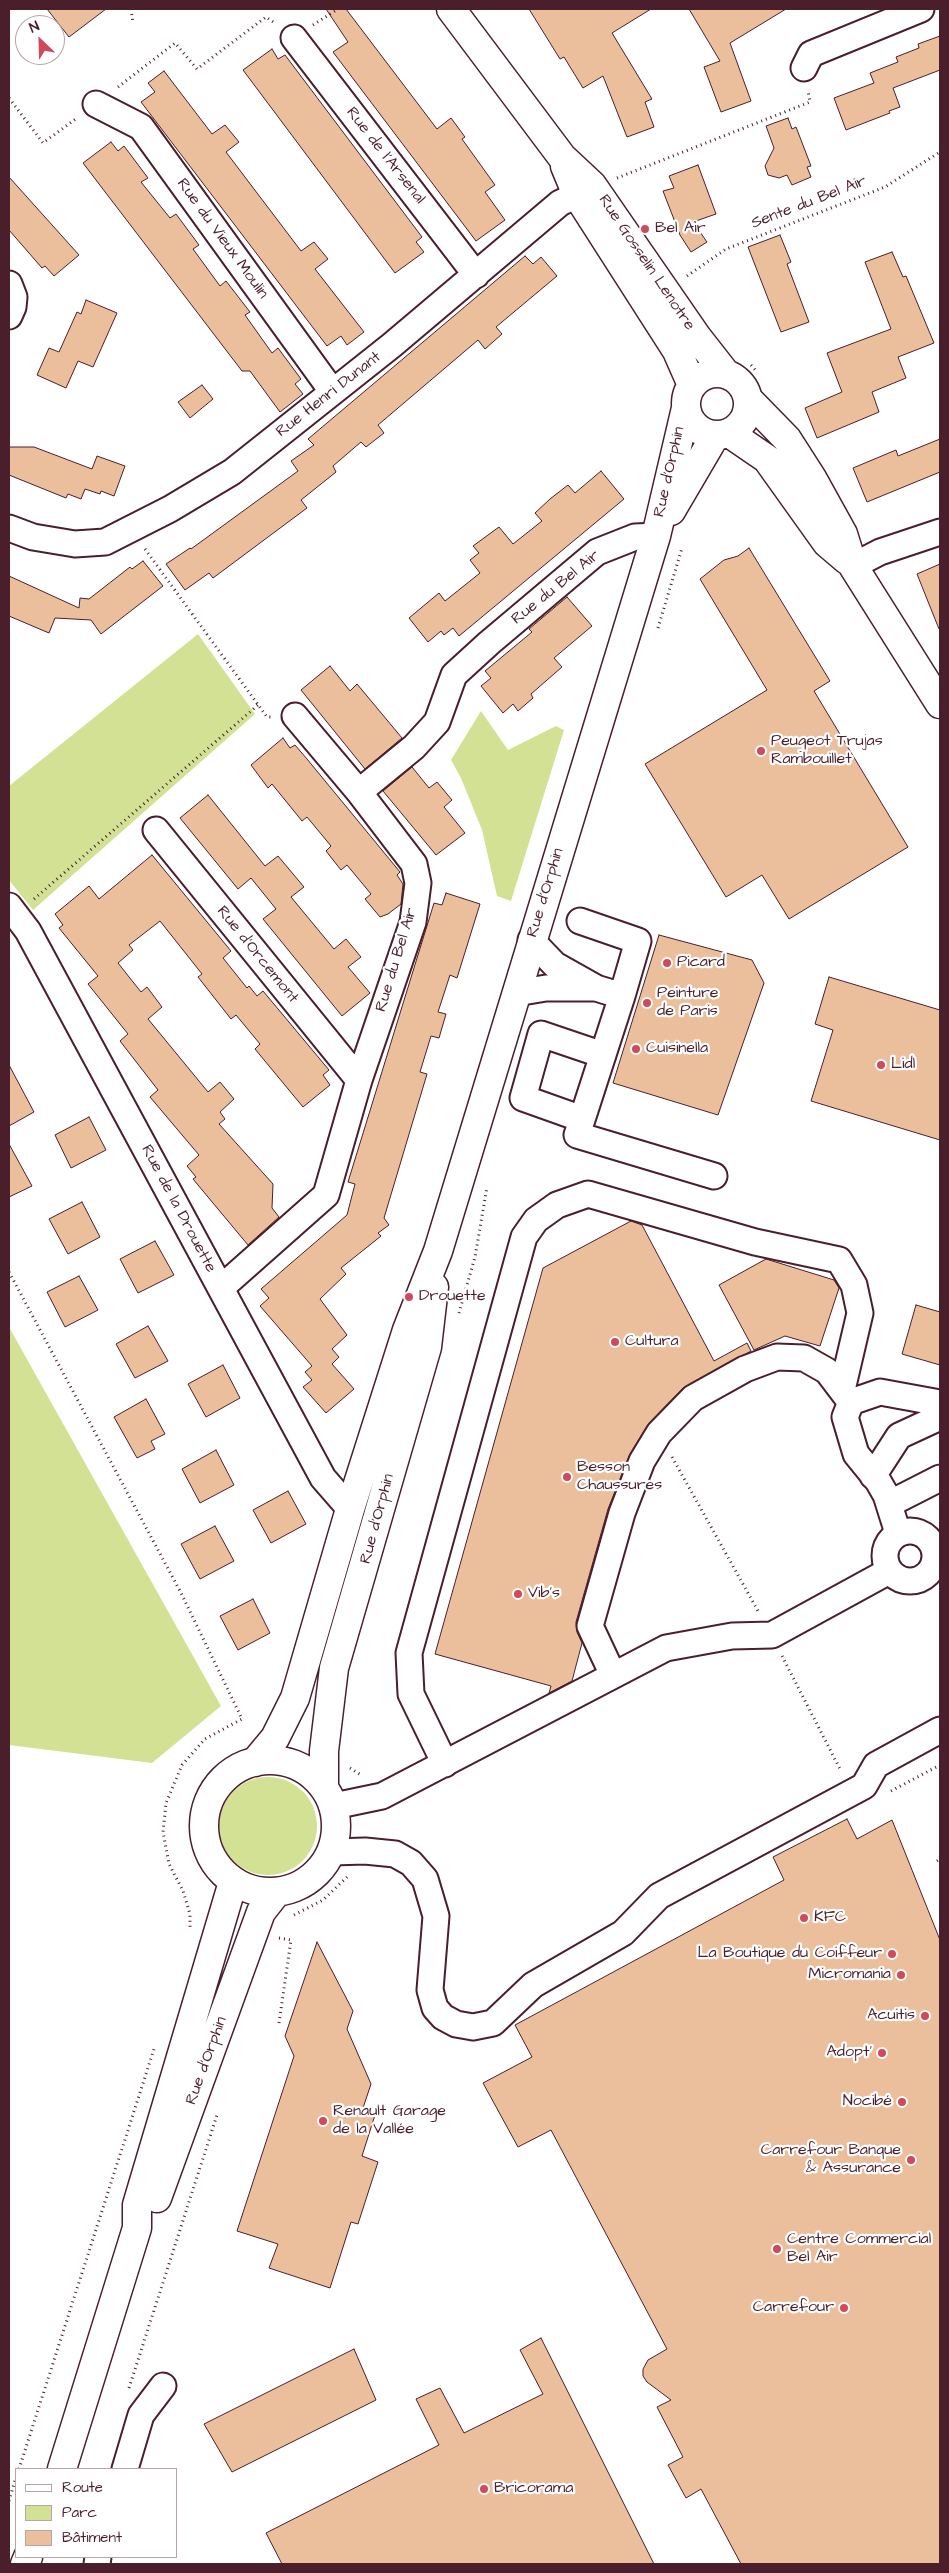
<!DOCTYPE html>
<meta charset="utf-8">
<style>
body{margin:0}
#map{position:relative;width:949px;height:2573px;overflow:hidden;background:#fff;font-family:"Architects Daughter",sans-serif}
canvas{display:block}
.frame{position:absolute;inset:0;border:10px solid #4a1f2b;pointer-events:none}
.legend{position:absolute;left:15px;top:2468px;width:162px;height:90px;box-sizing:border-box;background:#fff;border:1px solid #b7a5aa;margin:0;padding:6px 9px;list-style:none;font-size:15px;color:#4a1f2b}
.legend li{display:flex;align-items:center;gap:10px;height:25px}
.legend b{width:25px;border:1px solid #b7a5aa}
.north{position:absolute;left:15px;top:15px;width:50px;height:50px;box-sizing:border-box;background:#fff;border:1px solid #b7a5aa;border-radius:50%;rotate:336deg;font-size:14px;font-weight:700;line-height:20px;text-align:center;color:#4a1f2b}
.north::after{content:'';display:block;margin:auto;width:18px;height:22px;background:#d1495b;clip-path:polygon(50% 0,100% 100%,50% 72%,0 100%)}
</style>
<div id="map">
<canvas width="949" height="2573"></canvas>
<div class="frame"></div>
<ul class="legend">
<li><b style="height:6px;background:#fff"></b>Route</li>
<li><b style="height:14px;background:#d3e195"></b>Parc</li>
<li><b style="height:14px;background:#ecbf9c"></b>Bâtiment</li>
</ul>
<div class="north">N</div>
</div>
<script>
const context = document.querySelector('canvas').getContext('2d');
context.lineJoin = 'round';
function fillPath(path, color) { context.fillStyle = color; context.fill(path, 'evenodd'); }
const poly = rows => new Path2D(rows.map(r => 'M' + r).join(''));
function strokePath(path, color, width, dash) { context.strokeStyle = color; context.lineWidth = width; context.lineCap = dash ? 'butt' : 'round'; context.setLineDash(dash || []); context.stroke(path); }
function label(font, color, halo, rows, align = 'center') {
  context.font = font + ' "Architects Daughter",sans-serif'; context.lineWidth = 4.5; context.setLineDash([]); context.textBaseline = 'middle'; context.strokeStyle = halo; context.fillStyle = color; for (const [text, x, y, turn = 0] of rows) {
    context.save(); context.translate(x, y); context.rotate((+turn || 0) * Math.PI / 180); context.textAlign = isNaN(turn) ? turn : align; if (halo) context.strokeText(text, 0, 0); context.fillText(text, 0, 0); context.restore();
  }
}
const green = poly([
 [198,634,255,714,33,910,9,880,9,786],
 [481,711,508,750,556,726,564,730,511,901,497,896,482,830,461,778,451,760],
 [9,1327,221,1706,152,1763,9,1745],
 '219 1826a49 49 0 1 1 98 0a49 49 0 1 1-98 0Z'
]);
const building = poly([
 [47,9,106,9,69,37,47,9],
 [326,9,346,9,437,129,451,118,465,137,462,139,495,185,485,192,505,220,476,241,333,52,348,42,326,9],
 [529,9,651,9,612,33,652,99,645,102,654,127,627,137,603,76,583,88,564,57,560,59,529,9],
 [689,9,786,9,730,43,751,101,721,112,704,67,720,61,689,9],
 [940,36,940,70,893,88,900,107,889,111,890,113,846,130,834,98,874,83,870,73,898,62,896,57,919,48,918,44,940,36],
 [272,49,278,59,285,55,422,237,416,242,424,252,395,273,243,70,272,49],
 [164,71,212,134,225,125,239,142,226,152,301,251,314,242,328,259,315,269,364,332,347,345,341,336,327,346,141,102,155,92,148,83,164,71],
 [788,118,792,129,796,127,811,166,807,167,811,177,792,185,787,175,779,178,768,175,765,166,774,148,766,126,788,118],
 [111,142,118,151,124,146,148,178,141,182,170,218,176,214,199,245,193,249,220,286,226,281,250,312,245,315,272,353,278,348,301,379,295,384,303,394,280,412,250,371,242,371,83,163,111,142],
 [698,165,716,214,693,222,707,242,691,252,680,235,663,191,674,188,669,176,698,165],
 [9,177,79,255,54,276,45,266,42,268,9,230,9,177],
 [780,235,791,262,787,264,809,322,781,332,748,247,780,235],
 [892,252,903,277,906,276,934,343,898,357,906,378,872,392,879,412,817,438,805,408,842,392,827,353,891,329,865,262,892,252],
 [525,256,533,264,541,257,557,276,496,327,502,334,485,349,478,340,378,425,384,433,366,447,361,442,333,466,336,472,301,500,307,508,213,578,209,573,185,590,166,564,190,548,191,549,298,471,291,461,314,445,308,439,525,256],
 [86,300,117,313,93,367,78,361,66,388,37,375,49,348,59,352,77,312,81,314,86,300],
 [202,385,213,399,190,418,178,402,202,385],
 [940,439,940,472,867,502,853,468,896,450,898,456,940,439],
 [9,447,34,447,92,469,97,456,125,466,114,496,101,491,100,494,85,489,81,499,68,494,66,498,9,475,9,447],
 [601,471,624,499,459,636,453,628,444,635,441,631,428,642,409,618,439,593,445,601,480,573,470,560,479,553,473,546,499,527,513,544,542,521,535,513,550,499,568,485,575,493,601,471],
 [749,548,830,681,814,691,908,847,789,919,762,875,726,897,645,764,767,690,700,579,724,560,738,556,749,548],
 [143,561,163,586,101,634,91,620,55,618,49,633,9,616,9,576,79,608,80,598,89,599,130,567,132,569,143,561],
 [940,564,940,628,939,629,917,574,940,564],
 [567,597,592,626,554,658,562,667,531,694,533,698,518,711,513,704,503,713,481,686,491,678,485,671,532,632,529,629,567,597],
 [330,666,350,691,357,684,402,738,365,769,301,690,330,666],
 [283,738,290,748,295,745,307,759,400,872,397,875,403,884,401,904,388,914,380,917,365,899,371,894,347,865,341,870,326,851,331,846,307,817,302,821,272,784,268,788,251,765,283,738],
 [412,767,429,788,437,782,452,800,444,807,465,833,436,855,383,791,412,767],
 [208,795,265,866,278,856,304,887,291,897,334,949,346,939,361,957,348,967,370,993,342,1016,263,919,276,909,251,878,238,889,180,818,208,795],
 [152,855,231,951,223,958,247,988,249,986,257,996,263,991,329,1070,323,1075,330,1085,303,1107,255,1049,260,1044,236,1015,231,1019,198,977,202,974,160,921,129,945,133,950,118,963,141,992,147,987,162,1007,148,1019,208,1092,220,1082,234,1099,220,1112,225,1119,219,1124,273,1184,272,1208,279,1217,248,1245,193,1179,196,1177,187,1166,199,1155,150,1097,158,1090,120,1041,128,1034,88,984,98,976,59,928,63,925,55,914,89,886,99,899,152,855],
 [446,893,480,904,457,978,450,975,438,1012,446,1014,439,1038,431,1036,420,1072,427,1074,384,1218,389,1225,378,1233,381,1236,341,1268,346,1274,320,1299,347,1335,332,1349,339,1357,332,1364,354,1389,326,1413,303,1387,312,1380,305,1372,312,1366,260,1306,269,1298,261,1289,347,1215,355,1184,348,1182,434,903,442,905,446,893],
 [659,935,752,960,764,983,718,1115,613,1083,659,935],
 [829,977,940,1010,940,1140,811,1101,833,1030,815,1024,829,977],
 [9,1065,34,1112,9,1126,9,1065],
 [89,1117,106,1150,71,1168,55,1135,89,1117],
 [9,1144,32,1186,9,1197,9,1144],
 [82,1202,100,1237,68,1254,49,1219,82,1202],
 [631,1221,642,1225,714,1361,747,1343,751,1351,683,1388,649,1423,630,1454,608,1509,576,1622,577,1632,582,1643,572,1681,549,1693,551,1686,435,1654,543,1268,631,1221],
 [155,1241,174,1275,138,1293,120,1259,155,1241],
 [766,1259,834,1280,839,1288,820,1346,785,1336,754,1350,719,1285,766,1259],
 [79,1276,98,1310,65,1327,47,1292,79,1276],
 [916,1305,940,1312,940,1365,902,1354,916,1305],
 [148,1326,168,1361,135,1378,116,1344,148,1326],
 [223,1365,240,1398,206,1417,188,1384,223,1365],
 [146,1399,165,1434,151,1441,155,1449,137,1458,114,1417,146,1399],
 [216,1450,234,1485,200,1503,182,1469,216,1450],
 [288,1491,306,1524,271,1543,253,1510,288,1491],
 [215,1526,234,1561,200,1579,181,1544,215,1526],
 [253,1599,270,1633,238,1650,220,1616,253,1599],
 [847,1819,857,1839,892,1820,940,1940,940,2564,741,2564,701,2489,686,2498,668,2465,683,2457,657,2407,671,2400,647,2382,643,2376,643,2369,648,2360,667,2349,551,2130,518,2147,483,2083,532,2057,515,2025,784,1880,773,1857,847,1819],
 [317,1942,353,2011,347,2029,371,2084,362,2111,375,2115,362,2156,378,2162,358,2224,351,2222,330,2288,269,2268,278,2244,237,2231,294,2056,285,2036,317,1942],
 [541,2338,654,2564,282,2564,266,2533,439,2445,416,2399,440,2388,464,2433,543,2394,520,2350,541,2338],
 [354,2349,376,2400,232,2472,204,2424,354,2349]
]);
const path = poly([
 [131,9,133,23],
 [313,25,338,9],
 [118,87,175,43,197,69,266,17,276,24],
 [9,98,43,143,77,118],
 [617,178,810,102,808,91],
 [687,276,726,249,885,187,940,152],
 [751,365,757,372],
 [145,549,267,717,271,717],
 [658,628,682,548],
 [34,899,258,705],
 [9,1272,180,1591,242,1719,205,1739,182,1765,166,1803,163,1832,169,1864,183,1891,190,1914,190,1930],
 [459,1313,475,1257,487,1187],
 [672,1457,758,1611],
 [934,1567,940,1580],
 [782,1656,841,1771],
 [350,1768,361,1775],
 [891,1791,940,1765],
 [937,1861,940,1859],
 [294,1915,323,1900,347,1877],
 [279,1938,291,1940,279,2023],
 [129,2388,217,2115],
 [19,2469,155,2046],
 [9,2501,16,2477]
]);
const minor = poly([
 [294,38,476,275],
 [804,68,811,54,921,9],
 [96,104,141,127,332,391],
 [9,284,14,297,13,307,9,316],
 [9,528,33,537,75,544,105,542,170,509,232,472,392,345,560,203,577,195,593,205],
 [853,566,880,552,940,532],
 [359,792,414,747,437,722,454,675,489,643,597,552,635,537,656,536],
 [156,830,359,1080],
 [9,906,28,931,323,1478,350,1509],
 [580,921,638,941,622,996],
 [596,988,622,996,577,1135,714,1176],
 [516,993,546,988,596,988,555,965,531,940],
 [582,1119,523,1098,541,1034,603,1055],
 [221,1288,326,1195,359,1080,413,922,418,883,414,864,359,792,295,716],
 [873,1476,899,1436,940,1417],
 [889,1504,940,1478],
 '885 1556a25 25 0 1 1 50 0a25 25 0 1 1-50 0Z',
 [898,1533,886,1495,878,1481,856,1454,845,1417,851,1402,880,1392,940,1403],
 [613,1675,590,1626,622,1513,642,1461,659,1433,693,1398,745,1369,777,1357,804,1358,827,1371,849,1400],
 [445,1764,411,1694,409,1653,524,1237,536,1220,557,1205,588,1194,755,1242,839,1260,854,1285,860,1313,842,1390],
 [334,1806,382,1796,666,1648,732,1636,772,1635,889,1571],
 [332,1852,365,1851,395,1854,411,1863,425,1879,436,1916,430,1990,435,2008,443,2017,456,2024,473,2027,493,2023,533,1985,623,1933,659,1896,864,1786,876,1765,940,1730],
 [125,2469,141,2415,163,2386],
 [97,2564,98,2557]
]);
const major = poly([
 [451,9,562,157,592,185,697,337,726,374],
 [565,166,577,195,677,351,692,385],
 '686 404a31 31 0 1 1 62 0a31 31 0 1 1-62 0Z',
 [748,399,787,439,812,478,843,534,853,566,940,704],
 [729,433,767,459,827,543,847,560],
 [671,511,715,436],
 '204 1826a66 66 0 1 1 132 0a66 66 0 1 1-132 0Z',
 [255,1762,275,1738,295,1698,350,1509,407,1330,438,1251,656,536,686,408],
 [324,1787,324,1751,334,1668,427,1347,434,1287],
 [157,2198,261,1912,276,1893],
 [62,2469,137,2228,137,2205,233,1882],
 [25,2564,28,2557]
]);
const markers = [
 [645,229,5,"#d1495b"],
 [761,751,5,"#d1495b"],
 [667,963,5,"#d1495b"],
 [647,1003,5,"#d1495b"],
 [636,1049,5,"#d1495b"],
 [881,1065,5,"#d1495b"],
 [409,1297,5,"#d1495b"],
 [615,1342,5,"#d1495b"],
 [567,1477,5,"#d1495b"],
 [518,1594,5,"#d1495b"],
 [804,1918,5,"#d1495b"],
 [892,1954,5,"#d1495b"],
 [901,1975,5,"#d1495b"],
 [925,2016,5,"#d1495b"],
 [882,2053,5,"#d1495b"],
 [902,2102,5,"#d1495b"],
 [323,2121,5,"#d1495b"],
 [911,2160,5,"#d1495b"],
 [777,2249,5,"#d1495b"],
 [844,2308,5,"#d1495b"],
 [484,2489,5,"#d1495b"]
];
const streetNames = [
 ["Rue de l'Arsenal",385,156,52],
 ["Sente du Bel Air",809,203,-21],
 ["Rue du Vieux Moulin",222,239,54],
 ["Rue Gosselin Lenotre",646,263,56],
 ["Rue Henri Dunant",329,395,-38],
 ["Rue d'Orphin",670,472,-77],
 ["Rue du Bel Air",556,588,-39],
 ["Rue d'Orphin",546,893,-73],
 ["Rue d'Orcemont",257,955,51],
 ["Rue du Bel Air",397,960,-73],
 ["Rue de la Drouette",178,1209,62],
 ["Rue d'Orphin",378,1519,-75],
 ["Rue d'Orphin",207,2061,-70]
];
const poiNames = [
 ["Bel Air",655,229],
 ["Peugeot Trujas",771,742],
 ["Rambouillet",771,760],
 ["Picard",677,963],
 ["Peinture",657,994],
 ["de Paris",657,1012],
 ["Cuisinella",646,1049],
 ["Lidl",891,1065],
 ["Drouette",419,1297],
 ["Cultura",625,1342],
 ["Besson",577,1468],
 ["Chaussures",577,1486],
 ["Vib's",528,1594],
 ["KFC",814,1918],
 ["La Boutique du Coiffeur",882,1954,"right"],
 ["Micromania",891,1975,"right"],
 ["Acuitis",915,2016,"right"],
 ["Adopt'",872,2053,"right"],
 ["Nocibé",892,2102,"right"],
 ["Renault Garage",333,2112],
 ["de la Vallée",333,2130],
 ["Carrefour Banque",901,2151,"right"],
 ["& Assurance",901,2169,"right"],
 ["Centre Commercial",787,2240],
 ["Bel Air",787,2258],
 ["Carrefour",834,2308,"right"],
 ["Bricorama",494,2489]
];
fillPath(green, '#d3e195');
fillPath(building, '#ecbf9c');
strokePath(building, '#4a1f2b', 1);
strokePath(minor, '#4a1f2b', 29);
strokePath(major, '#4a1f2b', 31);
strokePath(path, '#4a1f2b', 3, [1, 4]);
strokePath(minor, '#fff', 25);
strokePath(major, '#fff', 28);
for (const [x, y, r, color] of markers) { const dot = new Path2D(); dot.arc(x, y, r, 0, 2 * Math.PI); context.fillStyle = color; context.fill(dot); strokePath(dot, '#fff', 2); }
label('16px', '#4a1f2b', '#fff', streetNames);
label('16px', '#4a1f2b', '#fff', poiNames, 'left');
</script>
